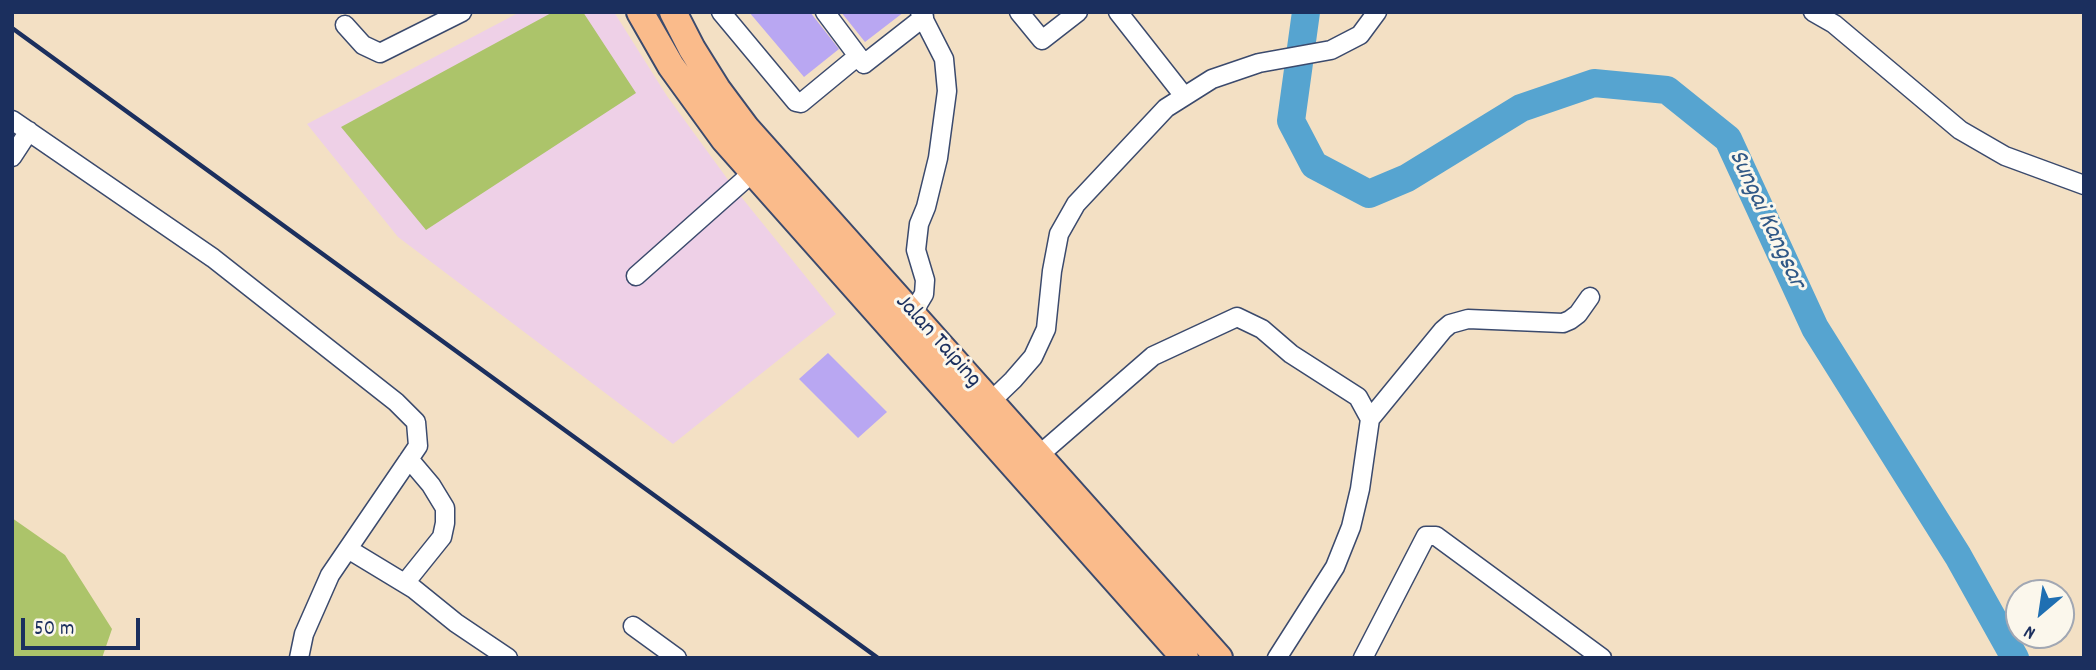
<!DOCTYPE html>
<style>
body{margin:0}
#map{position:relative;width:2096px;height:670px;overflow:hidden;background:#f3e0c4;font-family:Dekko,sans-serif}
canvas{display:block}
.frame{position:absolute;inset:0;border:14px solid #1b2f5e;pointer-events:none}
.north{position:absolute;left:2005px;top:579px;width:70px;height:70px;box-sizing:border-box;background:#fbf7ec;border:2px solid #a1a7b3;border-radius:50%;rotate:209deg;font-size:19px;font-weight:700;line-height:28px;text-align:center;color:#1b2f5e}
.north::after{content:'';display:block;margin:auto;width:24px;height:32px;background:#1f6fb2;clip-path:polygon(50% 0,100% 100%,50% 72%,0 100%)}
.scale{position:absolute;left:21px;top:618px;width:119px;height:32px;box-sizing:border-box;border:4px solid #1b2f5e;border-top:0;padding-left:9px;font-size:21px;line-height:24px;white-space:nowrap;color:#1b2f5e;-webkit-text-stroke:5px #fbf7ec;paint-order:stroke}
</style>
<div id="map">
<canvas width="2096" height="670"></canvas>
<div class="frame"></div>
<div class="north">N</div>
<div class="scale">50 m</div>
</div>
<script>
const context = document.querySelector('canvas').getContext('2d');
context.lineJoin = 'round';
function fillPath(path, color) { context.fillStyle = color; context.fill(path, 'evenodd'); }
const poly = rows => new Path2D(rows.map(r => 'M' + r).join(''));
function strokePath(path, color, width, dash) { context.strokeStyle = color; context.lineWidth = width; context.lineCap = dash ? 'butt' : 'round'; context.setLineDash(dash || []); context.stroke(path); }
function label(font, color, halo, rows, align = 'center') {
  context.font = font + ' Dekko,sans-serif'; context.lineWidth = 6; context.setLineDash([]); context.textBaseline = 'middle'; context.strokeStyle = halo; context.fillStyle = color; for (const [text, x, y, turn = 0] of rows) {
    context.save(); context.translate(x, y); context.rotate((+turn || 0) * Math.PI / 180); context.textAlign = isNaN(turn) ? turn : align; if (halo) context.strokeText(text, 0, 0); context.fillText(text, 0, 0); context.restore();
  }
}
const built = poly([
 [520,12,614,12,667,96,734,188,836,314,673,444,398,237,307,124]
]);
const green = poly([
 [553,12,583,12,636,93,426,230,341,127],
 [12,518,65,555,112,629,102,658,12,658]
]);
const river = poly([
 [1306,12,1291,121,1314,165,1369,194,1407,178,1521,108,1594,83,1667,90,1728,139,1815,328,1958,556,2015,658]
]);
const building = poly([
 [749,12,810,12,839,49,804,77],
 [841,12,904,12,865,42],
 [828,353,887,412,858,438,799,379]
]);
const minor = poly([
 [721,12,796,102,801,103,858,56],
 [825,12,864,64,924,17],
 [1019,12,1042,40,1078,12],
 [1118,12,1184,96],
 [1813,12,1834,24,1960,130,2005,156,2084,185],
 [345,25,363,45,380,53,462,12],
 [12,120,213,258,396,402,416,422,418,446,330,575,304,634,299,658],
 [12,157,29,131],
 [636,276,761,165],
 [912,314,924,294,925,280,916,250,919,224,926,207,938,158,947,91,944,59,920,12],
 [984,408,1013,380,1033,357,1046,329,1052,271,1059,234,1076,204,1166,108,1212,79,1259,63,1331,50,1360,35,1377,12],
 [1370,419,1443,330,1450,324,1468,319,1563,323,1570,320,1578,314,1590,297],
 [1038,456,1153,356,1237,317,1262,329,1291,354,1358,397,1370,419,1360,489,1351,527,1335,567,1277,658],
 [348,549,414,589,456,623,508,658],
 [405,583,442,537,445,523,445,508,431,485,409,459],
 [633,626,677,658],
 [1363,658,1426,536,1436,536,1602,658]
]);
const highway = poly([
 [640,12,671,66,724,139,1185,658],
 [673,12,692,49,717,89,746,128,1219,658]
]);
const rail = poly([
 [12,28,878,658]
]);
const streetNames = [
 ["Jalan Taiping",937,342,48]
];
const waterNames = [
 ["Sungai Kangsar",1765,220,65]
];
fillPath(built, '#eed0e7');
fillPath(green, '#acc46a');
strokePath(river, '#56a4d0', 28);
fillPath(building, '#b9a7f2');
strokePath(minor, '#3b4a6d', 21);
strokePath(highway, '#3b4a6d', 30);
strokePath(minor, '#fff', 18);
strokePath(highway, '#fabb8b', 26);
strokePath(rail, '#1b2f5e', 4.5);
label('24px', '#1b2f5e', '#fbf7ec', streetNames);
label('italic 26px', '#305886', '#fbf7ec', waterNames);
</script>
